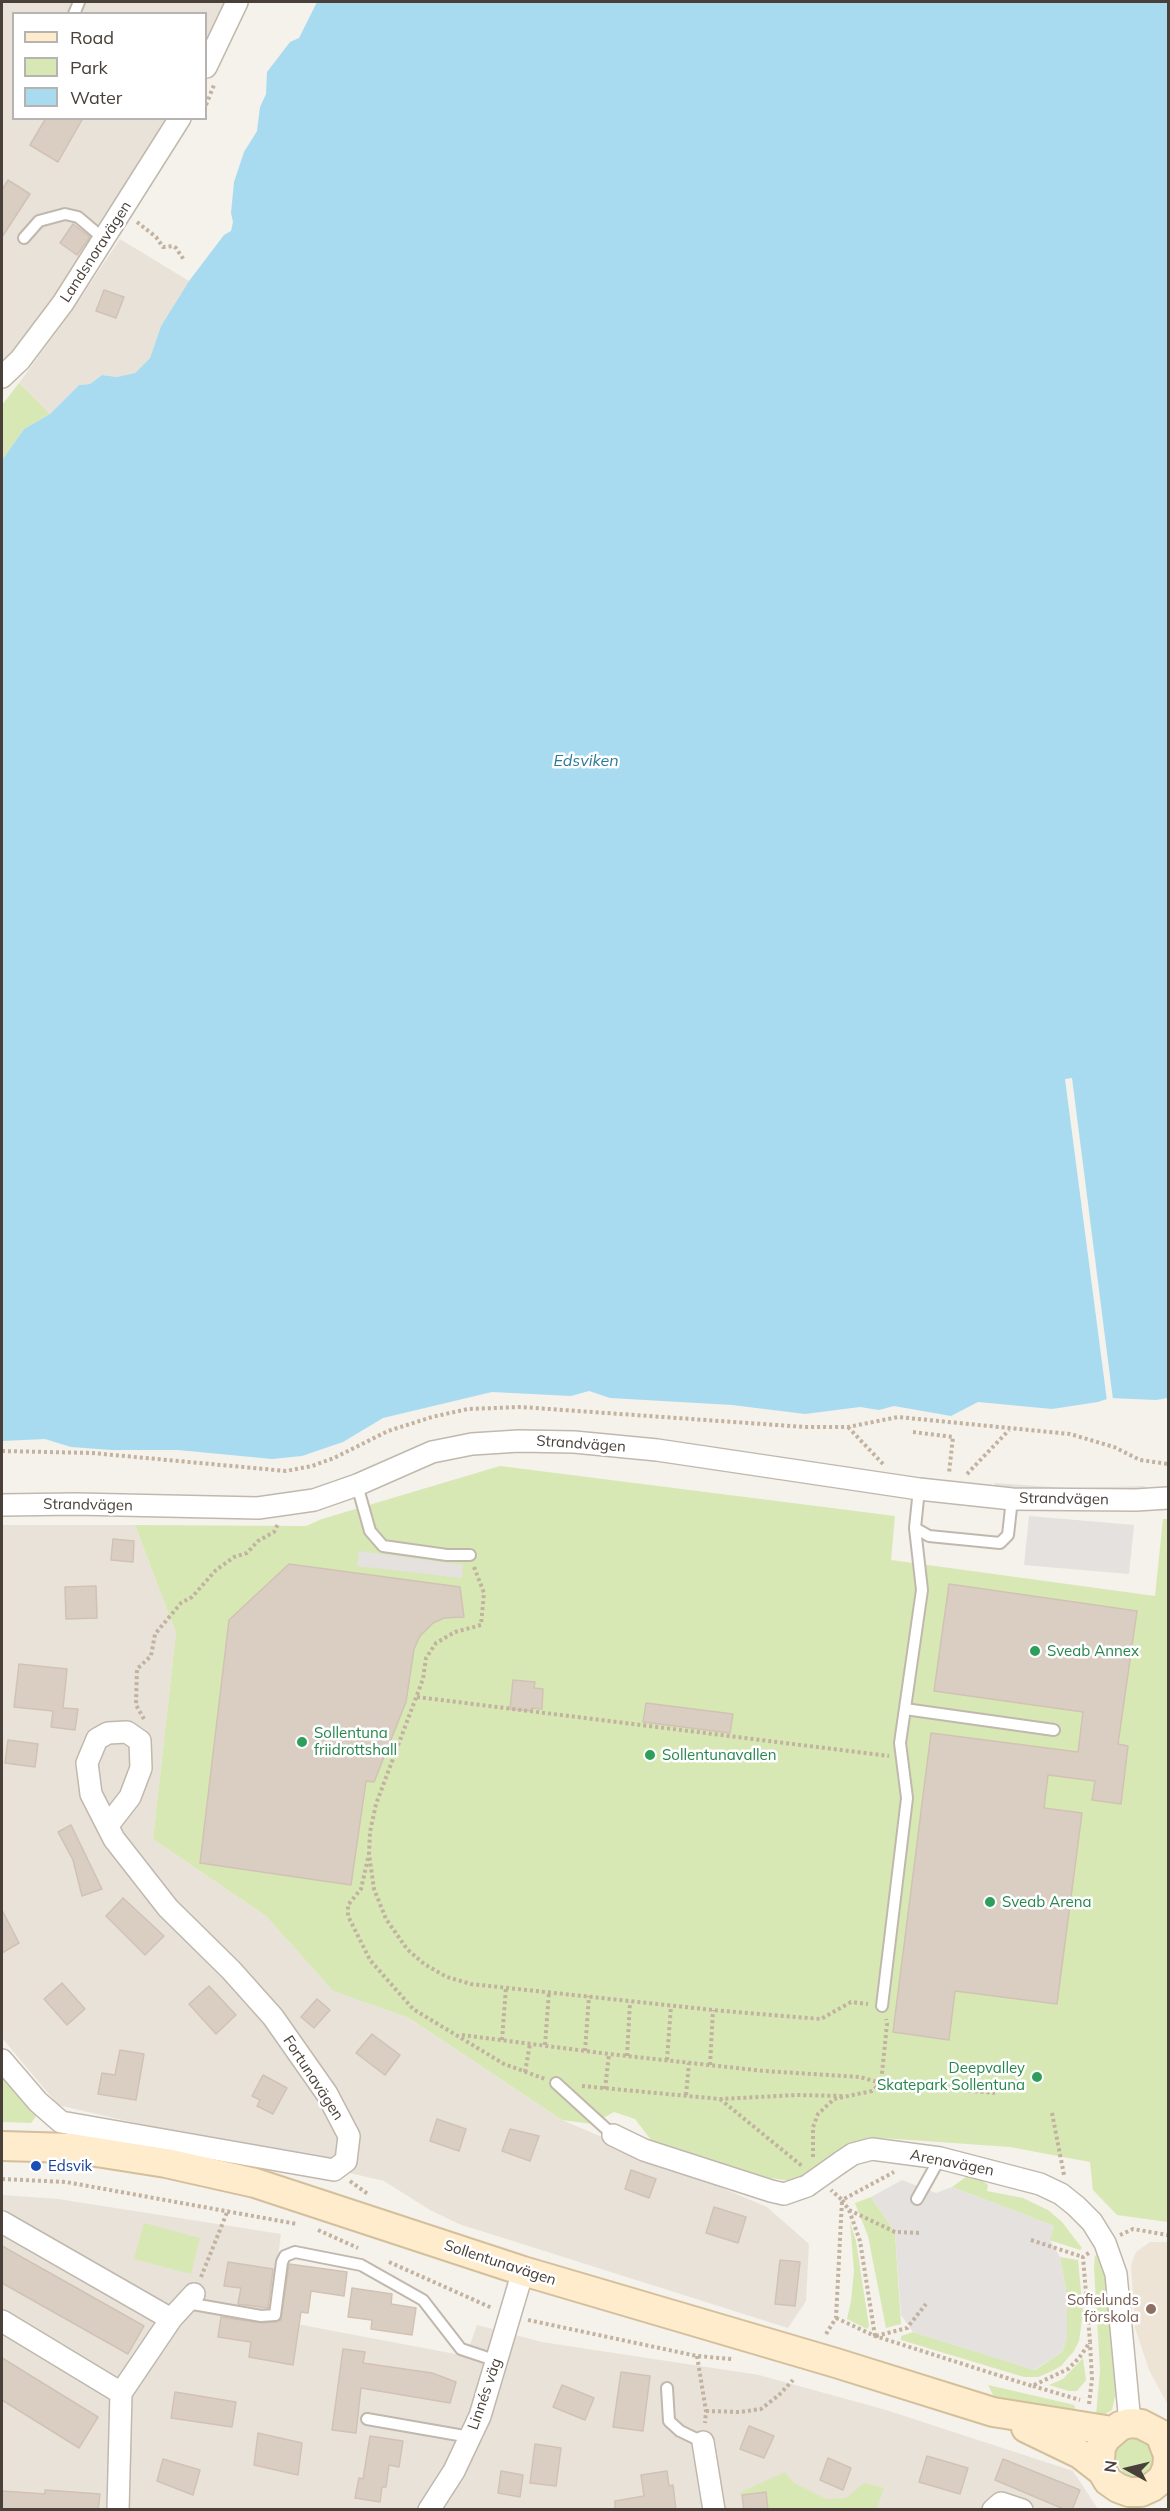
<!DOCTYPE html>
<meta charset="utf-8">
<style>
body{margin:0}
#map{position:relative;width:1170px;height:2511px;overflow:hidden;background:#f5f1eb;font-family:Mulish,sans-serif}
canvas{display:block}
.frame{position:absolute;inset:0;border:3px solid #494139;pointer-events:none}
.legend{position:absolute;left:12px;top:12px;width:195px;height:108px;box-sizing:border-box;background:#fff;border:2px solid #b6b3b0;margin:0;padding:8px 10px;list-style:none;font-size:18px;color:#494139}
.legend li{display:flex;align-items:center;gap:12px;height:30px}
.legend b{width:30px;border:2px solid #b6b3b0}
.north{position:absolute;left:1098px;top:2439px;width:60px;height:60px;-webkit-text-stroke:4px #fff;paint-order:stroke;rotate:278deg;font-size:16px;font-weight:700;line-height:24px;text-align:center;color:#494139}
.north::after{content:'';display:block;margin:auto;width:21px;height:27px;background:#494139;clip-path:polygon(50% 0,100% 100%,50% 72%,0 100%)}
</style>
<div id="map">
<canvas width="1170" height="2511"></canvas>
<div class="frame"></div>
<ul class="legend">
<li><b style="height:8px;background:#feeccc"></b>Road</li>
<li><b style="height:16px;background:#d7e8b5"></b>Park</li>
<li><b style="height:16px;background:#a9dbf0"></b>Water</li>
</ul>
<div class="north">N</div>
</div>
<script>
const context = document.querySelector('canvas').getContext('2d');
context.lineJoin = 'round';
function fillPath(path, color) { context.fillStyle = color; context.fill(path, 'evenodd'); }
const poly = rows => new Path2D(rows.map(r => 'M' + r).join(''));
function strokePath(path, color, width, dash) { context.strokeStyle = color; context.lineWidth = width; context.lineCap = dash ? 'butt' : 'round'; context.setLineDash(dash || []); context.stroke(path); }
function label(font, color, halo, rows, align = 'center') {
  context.font = font + ' Mulish,sans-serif'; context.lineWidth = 5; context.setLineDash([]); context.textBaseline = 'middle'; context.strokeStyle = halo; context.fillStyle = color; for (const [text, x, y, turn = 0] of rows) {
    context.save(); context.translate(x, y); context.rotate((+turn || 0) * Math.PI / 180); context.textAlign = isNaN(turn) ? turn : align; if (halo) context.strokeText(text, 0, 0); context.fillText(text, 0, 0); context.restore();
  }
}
const residential = poly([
 [2,2,229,2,206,46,206,14,14,14,14,118,165,119,97,236,9,360,2,367],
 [120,239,189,281,161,326,150,358,135,373,117,377,102,375,90,384,79,385,50,414,19,383,74,308],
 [2,1525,135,1525,176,1633,153,1839,266,1916,333,1991,409,2018,562,2120,767,2207,809,2244,806,2301,788,2328,459,2224,430,2210,384,2181,58,2105,2,2038],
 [2,2195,58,2199,281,2234,270,2319,466,2356,477,2325,542,2342,759,2375,886,2410,1073,2471,1098,2509,2,2509]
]);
const education = poly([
 [1150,2242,1168,2242,1168,2405,1149,2370,1135,2328,1131,2265,1136,2252]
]);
const green = poly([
 [19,383,50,414,24,429,2,460,2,405],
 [500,1466,895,1516,891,1560,1155,1596,1163,1519,1168,1519,1168,2222,1117,2215,1093,2190,1090,2162,1010,2147,882,2138,859,2142,803,2183,751,2175,651,2140,635,2119,614,2112,592,2124,562,2120,409,2018,333,1991,266,1916,153,1839,176,1633,135,1525,306,1526,322,1519],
 [2,2069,39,2112,31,2123,2,2122],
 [966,2177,980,2179,988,2185,987,2191,1023,2198,1048,2210,1062,2222,1082,2248,1080,2250,1049,2240,1054,2226,952,2187],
 [871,2197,895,2232,901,2324,886,2328,868,2236,855,2203],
 [850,2222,856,2241,869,2326,867,2329,847,2319,851,2301,854,2271],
 [144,2223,200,2238,191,2274,134,2259],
 [1104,2251,1118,2383,1112,2410,1100,2417,1096,2415,1100,2371,1094,2267,1095,2256],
 [1060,2257,1078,2260,1083,2312,1079,2341,1074,2351,1061,2366,1052,2371,1038,2377,1024,2377,901,2340,901,2336,913,2332,1035,2370,1062,2352,1067,2338,1067,2296],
 [1083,2358,1086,2380,1077,2391,1069,2391,1049,2385,1063,2379],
 [988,2385,1066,2403,1074,2405,1077,2413,1045,2415,994,2397],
 [1128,2435,1147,2441,1155,2455,1155,2467,1138,2480,1125,2475,1114,2458,1115,2444],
 [785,2472,794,2483,826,2499,846,2498,864,2483,884,2488,876,2510,768,2509,766,2493,742,2495,739,2493]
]);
const parking = poly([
 [995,1483,1066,1488,1069,1491,1075,1488,1144,1486,1152,1493,991,1491],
 [1029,1516,1134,1525,1129,1574,1024,1565],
 [359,1551,463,1565,462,1578,357,1566],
 [902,2180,936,2193,952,2187,1054,2226,1050,2240,1060,2257,1067,2296,1067,2338,1062,2352,1034,2370,913,2332,901,2315,895,2232,871,2197]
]);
const water = poly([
 [317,2,1168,2,1168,1398,1156,1400,1110,1398,1098,1402,1052,1409,978,1402,951,1416,894,1406,879,1410,860,1407,805,1414,732,1405,610,1398,589,1391,571,1396,492,1392,383,1418,343,1442,302,1456,272,1459,178,1450,112,1450,71,1447,45,1439,2,1441,2,460,24,429,50,414,79,385,90,384,102,375,117,377,135,373,150,358,161,326,189,281,224,235,231,231,233,222,231,213,234,182,244,152,257,131,260,107,266,94,267,72,290,42,299,38]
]);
const pier = poly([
 [1072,1078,1113,1400,1107,1401,1065,1079]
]);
const building = poly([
 [46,118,83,118,58,162,30,145,46,118],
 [8,180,30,194,2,237,2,190,8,180],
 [73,224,90,237,77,255,60,243,73,224],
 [104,290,124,297,116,318,96,311,104,290],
 [113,1539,134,1541,133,1562,111,1560,113,1539],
 [289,1564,460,1587,464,1617,444,1618,433,1623,420,1636,414,1649,406,1702,374,1782,366,1781,351,1885,200,1863,229,1620,289,1564],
 [949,1584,1137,1611,1118,1744,1128,1746,1121,1804,1092,1800,1095,1781,1048,1775,1044,1808,1082,1813,1057,2004,955,1991,949,2040,893,2032,931,1733,1078,1752,1083,1712,934,1691,949,1584],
 [96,1586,97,1618,66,1619,65,1587,96,1586],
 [19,1664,67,1669,63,1708,78,1709,75,1730,51,1727,53,1711,14,1707,19,1664],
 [513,1680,535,1682,534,1688,543,1689,542,1709,532,1708,532,1711,510,1709,513,1680],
 [646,1703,733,1714,730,1733,643,1722,646,1703],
 [8,1740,38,1744,35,1767,5,1763,8,1740],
 [71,1825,102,1889,82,1896,73,1860,58,1832,71,1825],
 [123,1898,164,1936,145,1955,106,1916,123,1898],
 [2,1910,19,1943,2,1953,2,1910],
 [62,1983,85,2009,67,2025,44,1999,62,1983],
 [209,1986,236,2015,216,2034,189,2004,209,1986],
 [317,1999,330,2010,314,2028,301,2017,317,1999],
 [372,2034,400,2055,385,2075,356,2053,372,2034],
 [120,2050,144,2054,136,2100,98,2094,102,2073,115,2075,120,2050],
 [263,2075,287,2088,273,2114,257,2106,260,2100,252,2096,263,2075],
 [437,2119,466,2129,459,2151,430,2141,437,2119],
 [510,2129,539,2136,530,2161,502,2151,510,2129],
 [631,2170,656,2179,649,2198,625,2189,631,2170],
 [714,2207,746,2217,738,2243,706,2233,714,2207],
 [2,2246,144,2326,128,2354,2,2283,2,2246],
 [780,2260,800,2262,795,2306,775,2304,780,2260],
 [228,2262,273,2269,268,2308,238,2304,241,2288,224,2286,228,2262],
 [289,2264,347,2272,344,2296,311,2291,308,2313,301,2312,293,2365,249,2357,251,2342,218,2337,221,2317,261,2323,276,2322,281,2320,289,2264],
 [352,2288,392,2294,391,2304,416,2308,412,2335,371,2329,372,2320,348,2317,352,2288],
 [343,2349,365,2352,363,2363,432,2373,456,2382,450,2403,361,2388,356,2433,332,2430,343,2349],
 [2,2358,98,2417,79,2448,2,2400,2,2358],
 [621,2372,650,2376,643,2431,613,2427,621,2372],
 [562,2385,594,2398,585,2420,553,2407,562,2385],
 [175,2392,236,2402,232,2427,171,2418,175,2392],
 [749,2426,774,2436,764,2458,740,2449,749,2426],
 [258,2433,302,2443,298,2475,254,2465,258,2433],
 [370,2436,403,2441,399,2467,389,2465,386,2487,382,2487,380,2502,355,2498,359,2478,363,2479,370,2436],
 [535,2444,561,2448,556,2486,530,2483,535,2444],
 [927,2456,968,2468,960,2494,919,2482,927,2456],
 [828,2458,851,2468,843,2490,820,2480,828,2458],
 [163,2459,200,2470,193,2495,157,2481,163,2459],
 [1003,2459,1080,2490,1072,2510,1066,2510,995,2480,1003,2459],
 [501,2471,523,2475,520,2497,498,2493,501,2471],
 [667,2471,669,2486,673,2485,676,2510,615,2510,615,2501,644,2496,641,2475,667,2471],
 [45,2490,100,2494,98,2510,2,2510,2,2491,45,2494,45,2490],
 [766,2492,768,2510,744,2510,742,2495,766,2492]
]);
const path = poly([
 [206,105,214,85],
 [137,222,156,237,163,247,173,246,176,248,184,260],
 [848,1427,883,1464],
 [913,1432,953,1437,949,1473],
 [2,1451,92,1453,286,1471,312,1466,334,1458,388,1431,432,1417,468,1409,521,1407,805,1427,848,1427,898,1417,1070,1434,1114,1447,1140,1460,1168,1464],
 [967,1474,1009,1430],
 [474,1567,484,1593,481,1625,455,1632,436,1643,426,1658,423,1679,376,1804,370,1832,369,1854,374,1889,386,1919,407,1949,424,1964,447,1977,471,1984,713,2010,821,2019,851,2002,868,2004],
 [417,1697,889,1756],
 [144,1719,136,1705,137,1669,151,1656,155,1634,181,1603,192,1597,216,1570,234,1557,247,1553,258,1541,274,1532,278,1524],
 [368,1858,361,1889,348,1905,348,1916,370,1960,413,2009,504,2064,545,2079],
 [462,2035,609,2054,764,2071,860,2077,881,2083,995,2093],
 [502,2040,506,1987],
 [545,2045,549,1992],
 [585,2051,589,1996],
 [627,2056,630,2002],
 [667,2060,671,2006],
 [710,2065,713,2010],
 [525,2072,530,2044],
 [582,2086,720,2099,797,2095,844,2096],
 [605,2089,609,2054],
 [686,2095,689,2063],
 [720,2099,802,2166],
 [1052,2113,1064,2175],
 [813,2157,813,2127,818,2114,834,2099,872,2091,881,2083,887,2024,886,2019],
 [2,2179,66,2182,297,2224],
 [350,2181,368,2194],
 [849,2210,895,2232,920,2233],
 [318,2230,358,2248],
 [1120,2235,1133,2229,1168,2235],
 [1031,2240,1083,2257],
 [389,2262,492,2308],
 [201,2277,228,2210],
 [836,2318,875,2336,1032,2386,1068,2369,1079,2358,1090,2342,1083,2257,1090,2252],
 [528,2320,697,2356,732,2359],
 [826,2334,836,2318,842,2200,831,2190],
 [875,2336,860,2241,849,2210,842,2200,894,2172],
 [876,2336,907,2328,926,2304],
 [697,2356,706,2411,705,2423],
 [1033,2386,1080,2400],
 [1089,2404,1092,2379,1090,2343],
 [706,2411,740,2412,761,2409,779,2395,793,2380]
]);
const lane = poly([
 [74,14,79,2],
 [24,238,39,221,65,214,78,217,104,239],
 [357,1485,370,1531,383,1546,447,1555,470,1555],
 [915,1528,929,1536,1000,1543,1008,1535,1012,1499],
 [905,1709,1054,1730],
 [882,2006,907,1798,900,1743,922,1590,915,1528,919,1489],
 [556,2083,613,2135],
 [917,2199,940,2158],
 [187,2303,261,2316,275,2315,282,2262,285,2256,295,2252,361,2265,423,2300,461,2349,497,2361],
 [667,2388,669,2421,680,2431,703,2442],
 [367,2419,470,2437]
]);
const street = poly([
 [206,67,237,2],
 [2,377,20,360,63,303,180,118],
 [2,1505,76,1504,258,1508,314,1500,357,1485,432,1452,472,1444,519,1441,574,1442,657,1450,919,1489,1012,1499,1136,1500,1168,1498],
 [2,2060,38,2102,61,2122,334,2170,346,2161,349,2136,327,2094,273,2017,231,1970,168,1908,114,1839,91,1794,87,1763,97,1739,108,1733,127,1732,140,1741,141,1768,130,1797,109,1824],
 [613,2135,644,2150,771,2191,784,2194,807,2186],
 [841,2162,853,2154,872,2149,940,2158,1040,2184,1061,2194,1076,2206,1092,2222,1105,2243,1116,2274,1130,2423],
 [2,2222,171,2319],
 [2,2321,121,2393,118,2510],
 [121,2393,171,2319,194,2294],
 [703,2442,714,2510],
 [429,2510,454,2471,480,2416,523,2271],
 [993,2510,1001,2503,1022,2510]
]);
const secondary = poly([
 [2,2146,71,2148,166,2163,255,2183,523,2271,836,2363,993,2412,1112,2431],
 [1026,2428,1080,2454,1102,2471],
 [1168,2455,1160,2434,1141,2424,1130,2423,1120,2426,1106,2438,1101,2447,1100,2459,1102,2471,1108,2481,1118,2488,1129,2492,1141,2492,1152,2487,1162,2479,1167,2468,1168,2458]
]);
const streetBridge = poly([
 [807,2186,841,2162]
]);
const markers = [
 [1035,1651,6,"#2e9e5b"],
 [302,1742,6,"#2e9e5b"],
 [650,1755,6,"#2e9e5b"],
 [990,1902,6,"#2e9e5b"],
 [1037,2077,6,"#2e9e5b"],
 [36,2166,6,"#1a4fb4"],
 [1151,2309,6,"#8d6e63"]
];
const streetNames = [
 ["Landsnoravägen",96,252,-57],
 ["Strandvägen",581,1444,4],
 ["Strandvägen",1064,1499,1],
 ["Strandvägen",88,1505,1],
 ["Fortunavägen",313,2078,57],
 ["Arenavägen",952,2163,11],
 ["Sollentunavägen",500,2263,18],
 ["Linnés väg",485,2394,-71]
];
const leisureNames = [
 ["Sveab Annex",1047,1651],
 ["Sollentuna",314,1733],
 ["friidrottshall",314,1750],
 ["Sollentunavallen",662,1755],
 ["Sveab Arena",1002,1902],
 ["Deepvalley",1025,2068,"right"],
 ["Skatepark Sollentuna",1025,2085,"right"]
];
const transitNames = [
 ["Edsvik",48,2166]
];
const educationNames = [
 ["Sofielunds",1139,2300],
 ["förskola",1139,2317]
];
const waterNames = [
 ["Edsviken",586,761]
];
fillPath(residential, '#e9e2d9');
fillPath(education, '#eee4d5');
fillPath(green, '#d7e8b5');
fillPath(parking, '#e4e1df');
fillPath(water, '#a9dbf0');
fillPath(pier, '#f5f1eb');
fillPath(building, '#dacec3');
strokePath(building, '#d1c2b3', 1.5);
strokePath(lane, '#c1b8ad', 14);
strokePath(street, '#c1b8ad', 24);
strokePath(secondary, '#d4bf9b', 32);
strokePath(path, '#c2b29f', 4, [3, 3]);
strokePath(lane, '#fff', 10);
strokePath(street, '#fff', 21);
strokePath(secondary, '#feeccc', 28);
strokePath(streetBridge, '#c1b8ad', 24, []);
strokePath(streetBridge, '#fff', 21);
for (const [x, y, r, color] of markers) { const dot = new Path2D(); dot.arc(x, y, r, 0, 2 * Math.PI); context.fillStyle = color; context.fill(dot); strokePath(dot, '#fff', 2); }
label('15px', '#494139', '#fff', streetNames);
label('15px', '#27864d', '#fff', leisureNames, 'left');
label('15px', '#164399', '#fff', transitNames, 'left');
label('15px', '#785e54', '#fff', educationNames, 'right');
label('italic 16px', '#2d7a9c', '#fff', waterNames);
</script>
